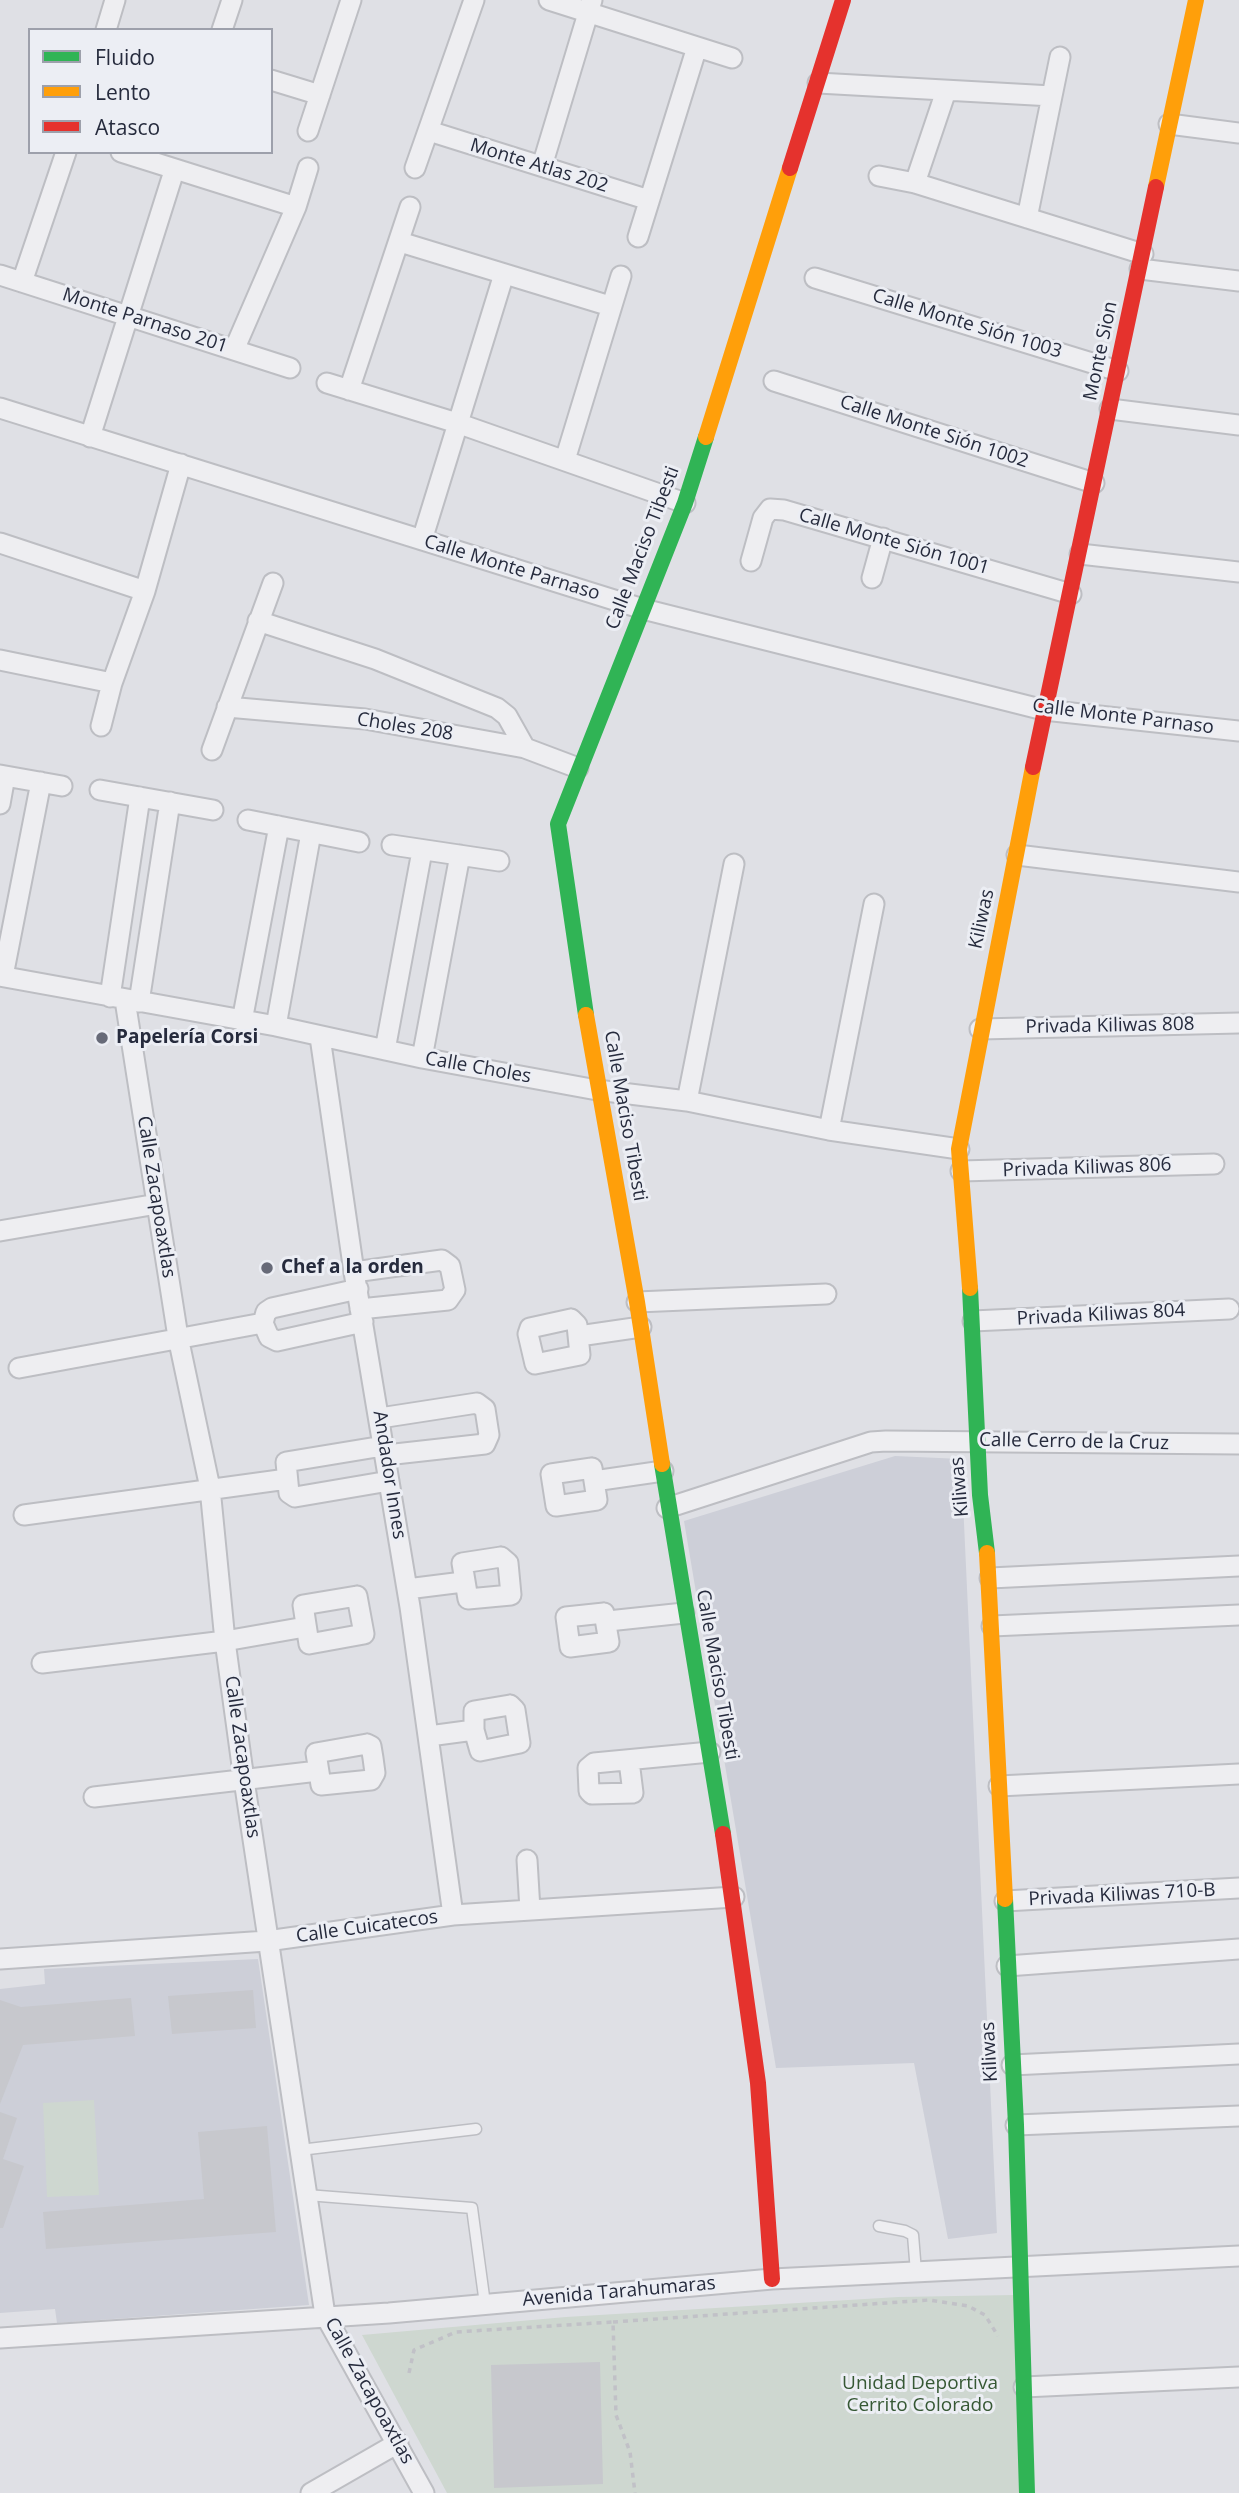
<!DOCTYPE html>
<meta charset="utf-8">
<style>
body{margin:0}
#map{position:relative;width:1239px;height:2493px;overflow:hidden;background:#dfe0e5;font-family:"Open Sans",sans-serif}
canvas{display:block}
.legend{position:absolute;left:28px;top:28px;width:245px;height:126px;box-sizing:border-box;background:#eceef4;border:2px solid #9da0ab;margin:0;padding:9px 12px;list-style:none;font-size:21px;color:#262b3d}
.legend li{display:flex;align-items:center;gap:14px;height:35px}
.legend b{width:35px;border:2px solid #9da0ab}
</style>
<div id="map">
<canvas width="1239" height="2493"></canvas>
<ul class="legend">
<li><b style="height:9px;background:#30b455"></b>Fluido</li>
<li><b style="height:9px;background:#ff9f0a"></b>Lento</li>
<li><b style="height:9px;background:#e5322d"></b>Atasco</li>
</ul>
</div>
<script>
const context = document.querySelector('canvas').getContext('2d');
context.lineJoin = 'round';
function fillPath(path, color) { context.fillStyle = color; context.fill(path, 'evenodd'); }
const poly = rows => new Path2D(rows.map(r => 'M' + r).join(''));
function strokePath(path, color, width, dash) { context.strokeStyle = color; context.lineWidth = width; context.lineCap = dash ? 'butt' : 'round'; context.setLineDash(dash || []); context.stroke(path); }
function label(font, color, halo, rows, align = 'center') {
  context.font = font + ' "Open Sans",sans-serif'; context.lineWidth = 6; context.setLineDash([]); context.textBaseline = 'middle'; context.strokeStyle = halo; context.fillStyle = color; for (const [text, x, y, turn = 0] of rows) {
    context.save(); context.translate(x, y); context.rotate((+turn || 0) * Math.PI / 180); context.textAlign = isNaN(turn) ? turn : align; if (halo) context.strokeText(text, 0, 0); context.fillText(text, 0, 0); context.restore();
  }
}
const built = poly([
 [895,1456,961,1459,997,2233,948,2239,914,2063,776,2068,684,1521],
 [258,1959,309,2305,57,2323,55,2309,0,2313,0,1989,45,1984,44,1969]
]);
const green = poly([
 [94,2100,99,2195,47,2197,43,2103],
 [1014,2295,1025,2493,447,2493,362,2335,566,2317,898,2297]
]);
const building = poly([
 [253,1990,256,2028,172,2034,168,1996],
 [131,1998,135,2036,23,2045,0,2104,0,2000,21,2007],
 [0,2112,17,2118,3,2159,24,2166,3,2228,0,2228],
 [267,2126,276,2232,46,2249,43,2212,204,2199,198,2132],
 [600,2362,603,2484,494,2488,491,2365]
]);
const path = poly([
 [613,2322,929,2300,968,2306,985,2315,998,2336],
 [409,2373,414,2350,456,2332,613,2322,616,2415,630,2452,635,2493]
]);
const lane = poly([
 [300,2150,476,2129],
 [307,2195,472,2208,485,2304],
 [879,2226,905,2231,913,2235,916,2272]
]);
const street = poly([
 [549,0,732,58],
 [106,30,115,0],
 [222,30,232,0],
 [271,80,320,95],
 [818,83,1052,96],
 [1169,124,1239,133],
 [308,131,351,0],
 [429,131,649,200],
 [121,152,296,207],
 [542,166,592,0],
 [415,168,474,0],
 [879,176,915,183,1143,254],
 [915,183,946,91],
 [1027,218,1060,57],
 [638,237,697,47],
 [400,242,610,306],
 [1140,269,1239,281],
 [0,275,290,368],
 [815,278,1118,371],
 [22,282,66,152],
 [234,350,296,207,308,168],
 [774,381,1094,483],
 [327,383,457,423,685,503],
 [349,390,410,207],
 [0,408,643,609,1044,710,1239,731],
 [1110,409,1239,425],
 [90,437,174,171],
 [565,460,621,276],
 [422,540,504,274],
 [0,543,145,591],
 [1080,554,1239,572],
 [751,561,763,518,770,509,784,510,1071,594],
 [872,578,883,538],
 [258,621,375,659,497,708,507,716,525,748],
 [0,660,112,683],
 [227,707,365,719,525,748,578,768],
 [101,726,112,683,145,591,181,464],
 [212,750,273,583],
 [0,775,62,786],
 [100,790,213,810],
 [0,804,5,776],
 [248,820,359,842],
 [392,845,499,861],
 [1017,855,1239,882],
 [0,976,276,1026,422,1058,597,1090,687,1101,829,1130,959,1149],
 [3,976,41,782],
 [110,997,140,797],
 [125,1000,178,1337,210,1488,225,1641,244,1780,325,2315,424,2493],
 [139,1002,170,802],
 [242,1021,279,826],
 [276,1026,311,833],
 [980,1029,1239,1023],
 [320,1037,354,1272,410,1607,453,1915],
 [385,1050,422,851],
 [422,1058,460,855],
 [687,1101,734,864],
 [829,1130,874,904],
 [961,1171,1214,1164],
 [0,1231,157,1204],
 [354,1272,442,1260,450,1266,455,1290,448,1300,360,1309],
 [358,1289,272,1308,266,1312,263,1323,269,1337,277,1341,363,1322],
 [637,1302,826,1294],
 [571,1319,577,1325,580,1355,535,1364,528,1334,530,1328,571,1319],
 [973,1321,1229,1309],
 [579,1336,641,1327],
 [19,1368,263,1323],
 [380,1418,477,1403,485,1409,489,1435,485,1444,386,1455],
 [383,1446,286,1462,289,1493,295,1497,389,1481],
 [592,1468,597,1500,556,1506,551,1474,592,1468],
 [594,1481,663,1471],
 [667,1508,871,1442,886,1441,1239,1444],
 [24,1515,287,1479],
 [501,1557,508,1563,511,1595,468,1599,462,1563,501,1557],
 [990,1578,1239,1566],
 [407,1589,463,1582],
 [357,1596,364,1634,309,1644,303,1605,357,1596],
 [604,1613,609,1642,570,1647,566,1617,604,1613],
 [608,1621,684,1613],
 [992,1626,1239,1615],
 [42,1663,225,1641,305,1627],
 [510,1705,515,1710,520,1743,480,1751,474,1730,474,1711,510,1705],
 [429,1736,474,1730],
 [367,1744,371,1746,373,1758,375,1773,371,1780,321,1785,316,1753,367,1744],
 [629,1761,633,1793,592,1794,589,1791,588,1768,594,1763,710,1752],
 [999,1786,1239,1774],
 [94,1797,318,1771],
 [527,1860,530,1910],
 [1005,1901,1239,1888],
 [0,1959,267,1941,453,1915,734,1897],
 [1007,1966,1239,1949],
 [1012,2065,1239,2054],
 [1016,2125,1239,2116],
 [0,2338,389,2313,772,2279,1239,2256],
 [1024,2387,1239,2377],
 [311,2493,398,2443]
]);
const fast = poly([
 [586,1015,558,824,685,503,706,437],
 [970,1288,980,1495,987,1553],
 [662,1464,723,1834],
 [1005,1899,1016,2125,1027,2493]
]);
const slow = poly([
 [1156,187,1196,0],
 [706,437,790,168],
 [586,1015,637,1302,662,1464],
 [970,1288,959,1149,1033,767],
 [987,1553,1005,1899]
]);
const jam = poly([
 [790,168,843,0],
 [1033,767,1156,187],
 [723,1834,758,2083,772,2279]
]);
const markers = [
 [102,1038,7,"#676a78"],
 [267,1268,7,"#676a78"]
];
const streetNames = [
 ["Monte Atlas 202",539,166,17],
 ["Monte Parnaso 201",145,321,18],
 ["Calle Monte Sión 1003",967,324,17],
 ["Monte Sion",1101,351,-78],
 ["Calle Monte Sión 1002",934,432,18],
 ["Calle Monte Sión 1001",894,542,16],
 ["Calle Maciso Tibesti",643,548,-69],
 ["Calle Monte Parnaso",512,568,17],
 ["Calle Monte Parnaso",1123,717,7],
 ["Choles 208",405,727,9],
 ["Kiliwas",982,919,-78],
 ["Privada Kiliwas 808",1110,1026,-1],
 ["Calle Choles",478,1068,10],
 ["Calle Maciso Tibesti",625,1116,80],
 ["Privada Kiliwas 806",1087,1168,-2],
 ["Calle Zacapoaxtlas",156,1197,81],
 ["Privada Kiliwas 804",1101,1315,-3],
 ["Calle Cerro de la Cruz",1074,1442,1],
 ["Andador Innes",389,1475,81],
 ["Kiliwas",960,1487,-95],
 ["Calle Maciso Tibesti",717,1675,80],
 ["Calle Zacapoaxtlas",242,1757,82],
 ["Privada Kiliwas 710-B",1122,1895,-3],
 ["Calle Cuicatecos",367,1927,-8],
 ["Kiliwas",990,2052,-93],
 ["Avenida Tarahumaras",619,2292,-5],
 ["Calle Zacapoaxtlas",369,2391,61]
];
const poiNames = [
 ["Papelería Corsi",116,1038],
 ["Chef a la orden",281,1268]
];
const parkNames = [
 ["Unidad Deportiva",920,2384],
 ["Cerrito Colorado",920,2406]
];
fillPath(built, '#cdcfd8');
fillPath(green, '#ced7d0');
fillPath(building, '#c7c8cd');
strokePath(lane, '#bdbec3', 13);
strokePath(street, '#bdbec3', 23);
strokePath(path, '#c1c1c7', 3.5, [5, 5]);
strokePath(lane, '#eeeef1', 10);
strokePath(street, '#eeeef1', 19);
strokePath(fast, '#30b455', 16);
strokePath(slow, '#ff9f0a', 16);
strokePath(jam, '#e5322d', 16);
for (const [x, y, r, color] of markers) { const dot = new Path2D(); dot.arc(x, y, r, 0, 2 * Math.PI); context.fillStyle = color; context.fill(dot); strokePath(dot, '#eceef4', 2.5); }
label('19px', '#262b3d', '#eceef4', streetNames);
label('bold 19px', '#262b3d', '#eceef4', poiNames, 'left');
label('19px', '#365834', '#eceef4', parkNames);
</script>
